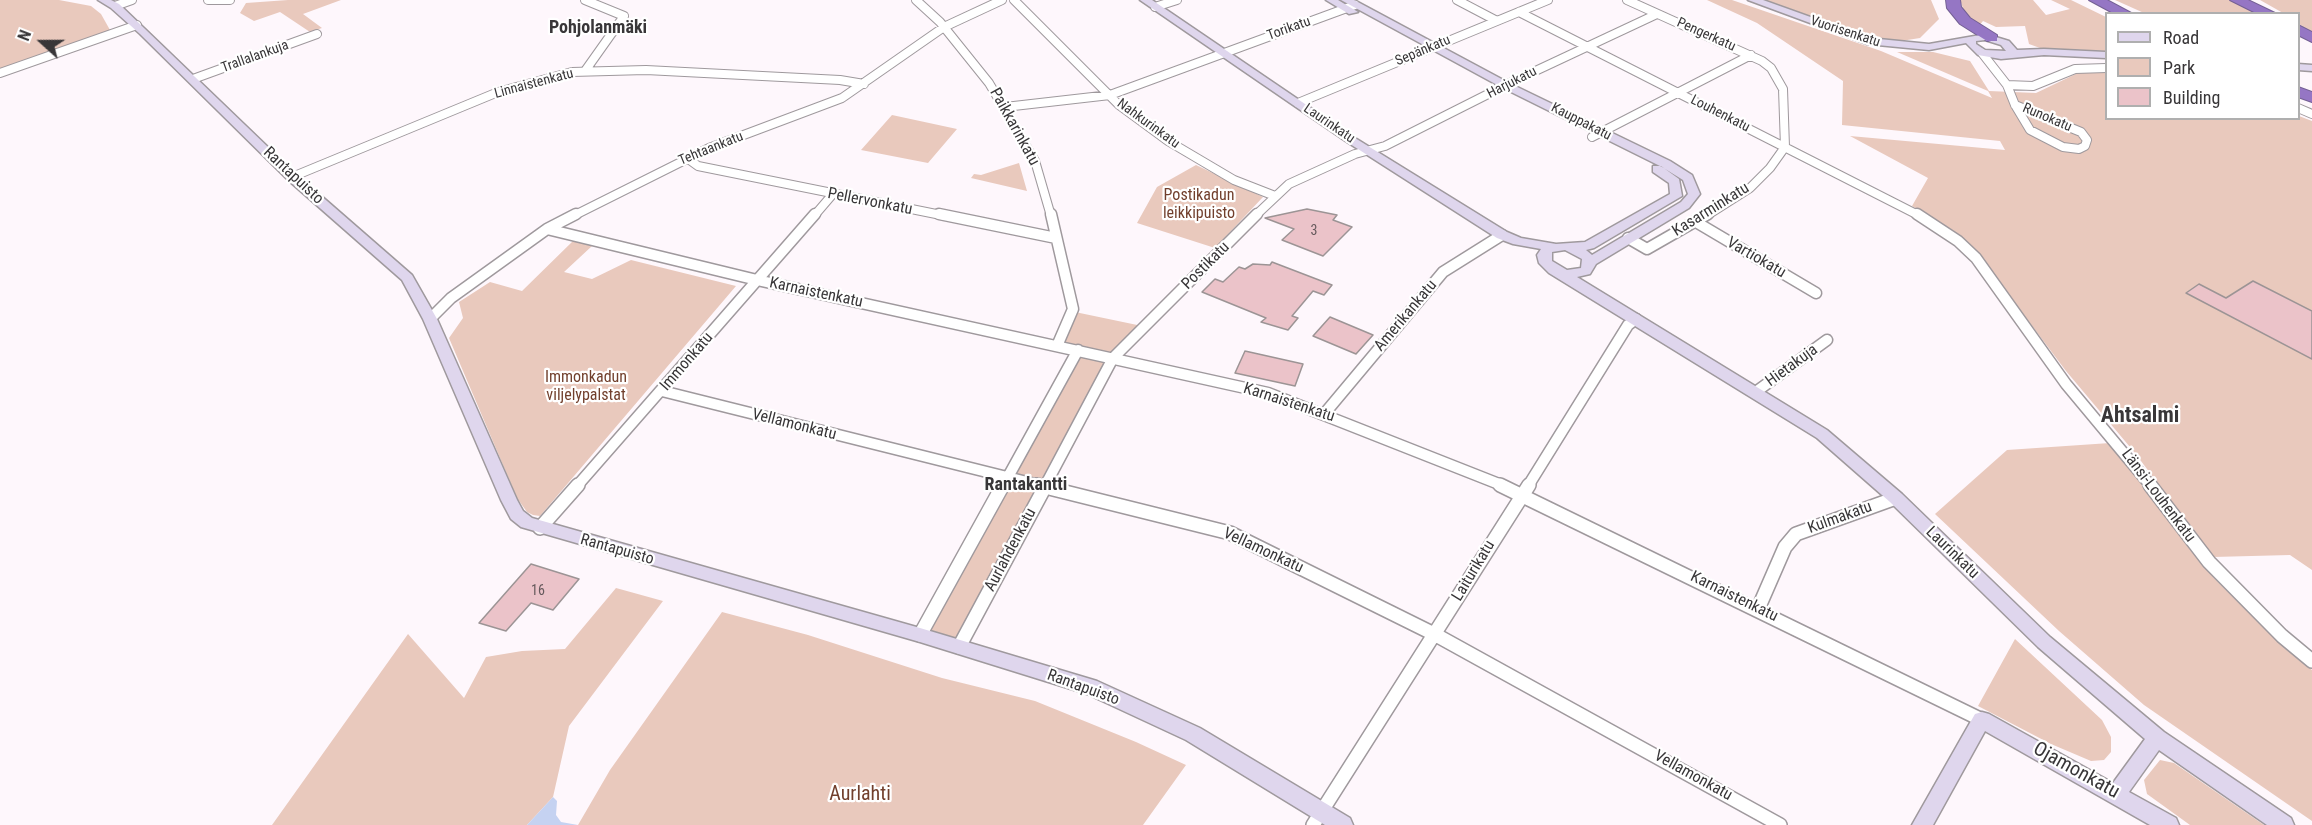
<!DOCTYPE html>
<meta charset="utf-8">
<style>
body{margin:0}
#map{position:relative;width:2312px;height:825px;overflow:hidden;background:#fef7fc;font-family:"Roboto Condensed",sans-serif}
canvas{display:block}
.legend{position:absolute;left:2105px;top:12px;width:195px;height:108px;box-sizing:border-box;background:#fff;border:2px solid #afafaf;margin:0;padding:8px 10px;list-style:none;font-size:18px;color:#383638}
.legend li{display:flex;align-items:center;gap:12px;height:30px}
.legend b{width:30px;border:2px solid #afafaf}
.north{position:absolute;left:12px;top:12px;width:60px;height:60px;-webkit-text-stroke:4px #fff;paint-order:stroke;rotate:291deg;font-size:16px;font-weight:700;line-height:24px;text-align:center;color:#383638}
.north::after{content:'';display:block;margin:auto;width:21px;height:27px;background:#383638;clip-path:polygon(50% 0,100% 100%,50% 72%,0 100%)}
</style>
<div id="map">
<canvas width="2312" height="825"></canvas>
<ul class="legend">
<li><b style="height:8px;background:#dfd6ed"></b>Road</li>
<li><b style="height:16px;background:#e9c9bd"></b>Park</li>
<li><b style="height:16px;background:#ebc3c9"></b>Building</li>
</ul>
<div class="north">N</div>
</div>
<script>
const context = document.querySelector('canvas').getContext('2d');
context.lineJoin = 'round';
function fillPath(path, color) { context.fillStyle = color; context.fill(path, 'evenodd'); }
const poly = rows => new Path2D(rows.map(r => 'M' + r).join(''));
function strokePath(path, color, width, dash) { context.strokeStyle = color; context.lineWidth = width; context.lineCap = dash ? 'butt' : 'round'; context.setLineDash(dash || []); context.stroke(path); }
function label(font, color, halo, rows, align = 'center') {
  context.font = font + ' "Roboto Condensed",sans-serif'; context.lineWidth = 4.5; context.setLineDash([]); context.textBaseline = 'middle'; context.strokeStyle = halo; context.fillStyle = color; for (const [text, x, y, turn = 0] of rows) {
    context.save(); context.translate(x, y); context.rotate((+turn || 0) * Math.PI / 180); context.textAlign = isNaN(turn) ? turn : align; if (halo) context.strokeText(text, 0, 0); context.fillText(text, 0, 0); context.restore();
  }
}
const green = poly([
 [0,0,59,0,91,6,101,14,110,30,0,70],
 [288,0,341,0,303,14,322,28,310,32,280,12,254,21,240,13,246,3],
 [1707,0,1732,0,1881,51,1992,98,1988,91,1897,52,1933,52,1970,61,1989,91,2036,93,2078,73,2106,71,2106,118,2298,118,2299,116,2312,121,2312,570,2290,555,2213,557,2135,453,2066,371,1975,250,1954,231,1912,206,1928,178,1850,136,2005,150,2000,141,1842,125,1843,81,1757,23],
 [1763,0,1931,0,1939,19,1920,38,1901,41,1869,37],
 [1960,0,2033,0,2046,15,2070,9,2051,0,2071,0,2106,17,2106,51,2040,48,2029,44,2025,26,1996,27,1983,21,1979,26,1967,19],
 [2115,0,2229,0,2267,13,2144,13],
 [2260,0,2312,0,2312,33,2299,24,2298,14,2283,13],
 [892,115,957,129,928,163,861,150],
 [1019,163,1027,191,971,178,974,174,981,175],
 [1196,165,1263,197,1215,248,1137,223,1157,187],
 [573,241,592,246,564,272,592,279,631,260,736,286,540,516,533,515,527,512,517,498,449,338,463,318,459,302,490,282,522,291],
 [1075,312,1142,326,1111,355,1062,344],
 [1080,354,1106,360,957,642,925,633],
 [2110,443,2214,578,2270,634,2312,670,2312,821,2144,705,2059,631,1935,514,2007,450],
 [616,588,663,601,569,726,553,797,527,825,272,825,408,634,464,698,486,657,522,651,565,649],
 [722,612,808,635,942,678,1035,701,1136,742,1186,765,1143,825,578,825,610,770],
 [2015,639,2102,720,2111,737,2111,752,2104,760,2091,761,2051,744,1978,706],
 [2160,760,2174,763,2264,825,2190,825,2147,794,2144,780]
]);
const water = poly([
 [553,797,557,801,556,815,561,822,578,825,527,825]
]);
const building = poly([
 [1307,209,1337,215,1333,220,1352,227,1323,256,1282,240,1294,229,1265,218,1307,209],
 [1272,262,1332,285,1324,295,1313,291,1292,316,1298,318,1288,330,1261,322,1266,318,1202,292,1215,279,1223,282,1239,267,1245,269,1253,264,1270,265,1272,262],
 [2253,281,2312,311,2312,359,2186,293,2199,284,2226,298,2253,281],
 [1330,317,1373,335,1356,354,1313,336,1330,317],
 [1245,351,1303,364,1295,386,1235,373,1245,351],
 [531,564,579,579,553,610,531,603,506,631,479,623,531,564]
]);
const streetFar2 = poly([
 [208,0,230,0],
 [585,0,624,16,585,71],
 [916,0,940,22,989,83,1035,161,1051,216],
 [1014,0,1119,105,1168,141,1234,180,1275,196],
 [1457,0,1497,21],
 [1627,0,1762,61,1771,68,1783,89,1785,147,1770,168,1750,188,1706,216],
 [115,6,132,0],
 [1155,7,1177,0],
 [1519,12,1920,216],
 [1982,53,2007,85,2015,105],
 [0,73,137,25],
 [193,79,317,34],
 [2007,85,2033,86,2075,69,2106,68],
 [1298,103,1548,0],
 [2015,105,2081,132,2087,140,2085,146,2079,149,2063,147,2030,130,2015,105],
 [1005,107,1110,95,1355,5],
 [2298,108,2312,114],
 [1592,137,1751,55],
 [687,158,698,166,946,216],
 [292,177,498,92,572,72,646,70,840,80,864,84],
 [573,216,709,148,842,98,944,27,1002,0],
 [814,216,832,195],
 [1255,216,1289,184,1355,154,1385,146,1514,81,1657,14]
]);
const streetFar1 = poly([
 [939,214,1056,238],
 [1051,214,1073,309,1057,346],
 [1917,214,1958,241,1976,258,2066,384,2151,486],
 [1696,222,1816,293],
 [547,229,757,280,1268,393,1504,486],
 [1628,238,1647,249,1708,214],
 [430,319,451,298,547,229,576,214],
 [662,391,1043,486],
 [1757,391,1827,340],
 [1325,413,1443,272,1502,235],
 [577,486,815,214],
 [1003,486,1078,350],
 [1045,486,1113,358,1257,214],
 [1528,486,1628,325,1636,319]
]);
const street = poly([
 [1037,485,1230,533,1436,635,1780,825],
 [1500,485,1982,720],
 [2150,485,2209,562,2282,636,2312,661],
 [540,528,578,485],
 [1758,609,1785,547,1796,534,1896,498],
 [920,635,1003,485],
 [959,647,1046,485],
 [1313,825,1529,485]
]);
const secondary = poly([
 [98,0,111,0,119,4,296,174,412,275,437,319,517,500,523,511,532,518,920,628,1097,681,1200,728,1350,818,1353,825,1325,825,1186,740,1087,694,920,642,521,527,511,519,501,500,423,319,402,280,288,180,140,34,111,8,98,0],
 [1140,0,1152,0,1355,138,1507,232,1521,238,1556,244,1585,242,1670,194,1669,183,1653,172,1653,166,1661,166,1679,179,1682,196,1594,248,1586,250,1592,255,1681,202,1688,194,1683,180,1662,167,1501,87,1341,0,1354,0,1509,83,1670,161,1692,175,1700,194,1689,208,1596,264,1590,274,1577,277,1827,430,1902,494,2050,637,2164,732,2291,818,2294,825,2267,825,2159,750,2129,792,2176,818,2179,825,2150,825,1985,731,1933,825,1912,825,1975,714,1982,712,1989,714,2113,783,2145,739,2038,647,1890,502,1817,438,1549,273,1539,263,1537,255,1541,249,1513,244,1497,238,1347,142,1140,0],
 [1565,250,1582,259,1581,268,1567,270,1552,261,1552,252,1565,250],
 [1326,0,1338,0,1358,12,1349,14,1326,0],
 [1748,0,1763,0,1869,38,1929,44,1986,34,2009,41,2017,50,2044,49,2106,52,2106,58,2044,55,2001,59,1978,55,1966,43,1929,50,1867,44,1748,0],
 [1985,40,2001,45,2006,51,1985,50,1976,44,1976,41,1985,40],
 [2298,64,2312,65,2312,71,2298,70,2298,64]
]);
const highway = poly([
 [1946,0,1960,0,1961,7,1970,18,1997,35,1997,41,1987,41,1960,24,1947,8,1946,0],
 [2089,0,2107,0,2133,14,2115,14,2089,0],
 [2230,0,2248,0,2277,14,2258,14,2230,0],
 [2298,25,2312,32,2312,42,2298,35,2298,25],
 [2298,87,2312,92,2312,102,2298,97,2298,87]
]);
const farStreetnames = [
 ["Torikatu",1289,29,-20],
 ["Vuorisenkatu",1845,32,18],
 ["Pengerkatu",1706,35,24],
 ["Sepänkatu",1423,51,-23],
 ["Trallalankuja",255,57,-20],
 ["Harjukatu",1512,83,-27],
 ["Linnaistenkatu",534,84,-15],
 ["Louhenkatu",1720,114,27],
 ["Runokatu",2047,118,23],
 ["Kauppakatu",1581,122,27],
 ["Nahkurinkatu",1148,124,36],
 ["Laurinkatu",1329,124,34],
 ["Tehtaankatu",711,149,-22]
];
const numberNames = [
 ["3",1314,231],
 ["16",538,591]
];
const streetNames = [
 ["Paikkarinkatu",1014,127,61],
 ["Rantapuisto",293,176,43],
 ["Pellervonkatu",870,202,11],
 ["Kasarminkatu",1711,210,-32],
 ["Vartiokatu",1756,258,30],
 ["Postikatu",1206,266,-45],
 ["Karnaistenkatu",816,293,12],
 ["Amerikankatu",1406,316,-50],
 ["Immonkatu",687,362,-49],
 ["Hietakuja",1792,366,-36],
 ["Karnaistenkatu",1289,403,18],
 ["Vellamonkatu",794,425,14],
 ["Länsi-Louhenkatu",2158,496,53],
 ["Kulmakatu",1840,518,-20],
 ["Rantapuisto",617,550,16],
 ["Aurlahdenkatu",1011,550,-62],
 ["Vellamonkatu",1263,551,25],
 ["Laurinkatu",1952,553,44],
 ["Laiturikatu",1474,571,-59],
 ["Karnaistenkatu",1734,597,26],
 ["Rantapuisto",1083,688,20],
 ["Vellamonkatu",1693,776,29]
];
const parkNames = [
 ["Postikadun",1199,196],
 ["leikkipuisto",1199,214],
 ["Immonkadun",586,378],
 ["viljelypalstat",586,396]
];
const farDistrictnames = [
 ["Pohjolanmäki",598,28]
];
const neighbourhoodNames = [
 ["Rantakantti",1026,485]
];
const nearStreetnames = [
 ["Ojamonkatu",2076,771,29]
];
const nearParknames = [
 ["Aurlahti",860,795]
];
const districtNames = [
 ["Ahtsalmi",2140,416]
];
fillPath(green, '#e9c9bd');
fillPath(water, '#c5d2f1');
fillPath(building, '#ebc3c9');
strokePath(building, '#9c9495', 1.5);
strokePath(streetFar2, '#9f999d', 10);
strokePath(streetFar1, '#9f999d', 13);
strokePath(street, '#9f999d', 16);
strokePath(secondary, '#9f999d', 3);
strokePath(highway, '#746093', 2);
strokePath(streetFar2, '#fff', 8);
strokePath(streetFar1, '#fff', 10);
strokePath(street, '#fff', 13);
fillPath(secondary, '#dfd6ed');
fillPath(highway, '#9576c4');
label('14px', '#383638', '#fff', farStreetnames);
label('14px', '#65595c', null, numberNames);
label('16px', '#383638', '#fff', streetNames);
label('16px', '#713f2c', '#fff', parkNames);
label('bold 18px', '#383638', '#fff', farDistrictnames);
label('bold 18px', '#383638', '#fff', neighbourhoodNames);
label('20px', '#383638', '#fff', nearStreetnames);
label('20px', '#713f2c', '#fff', nearParknames);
label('bold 22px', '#383638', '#fff', districtNames);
</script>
